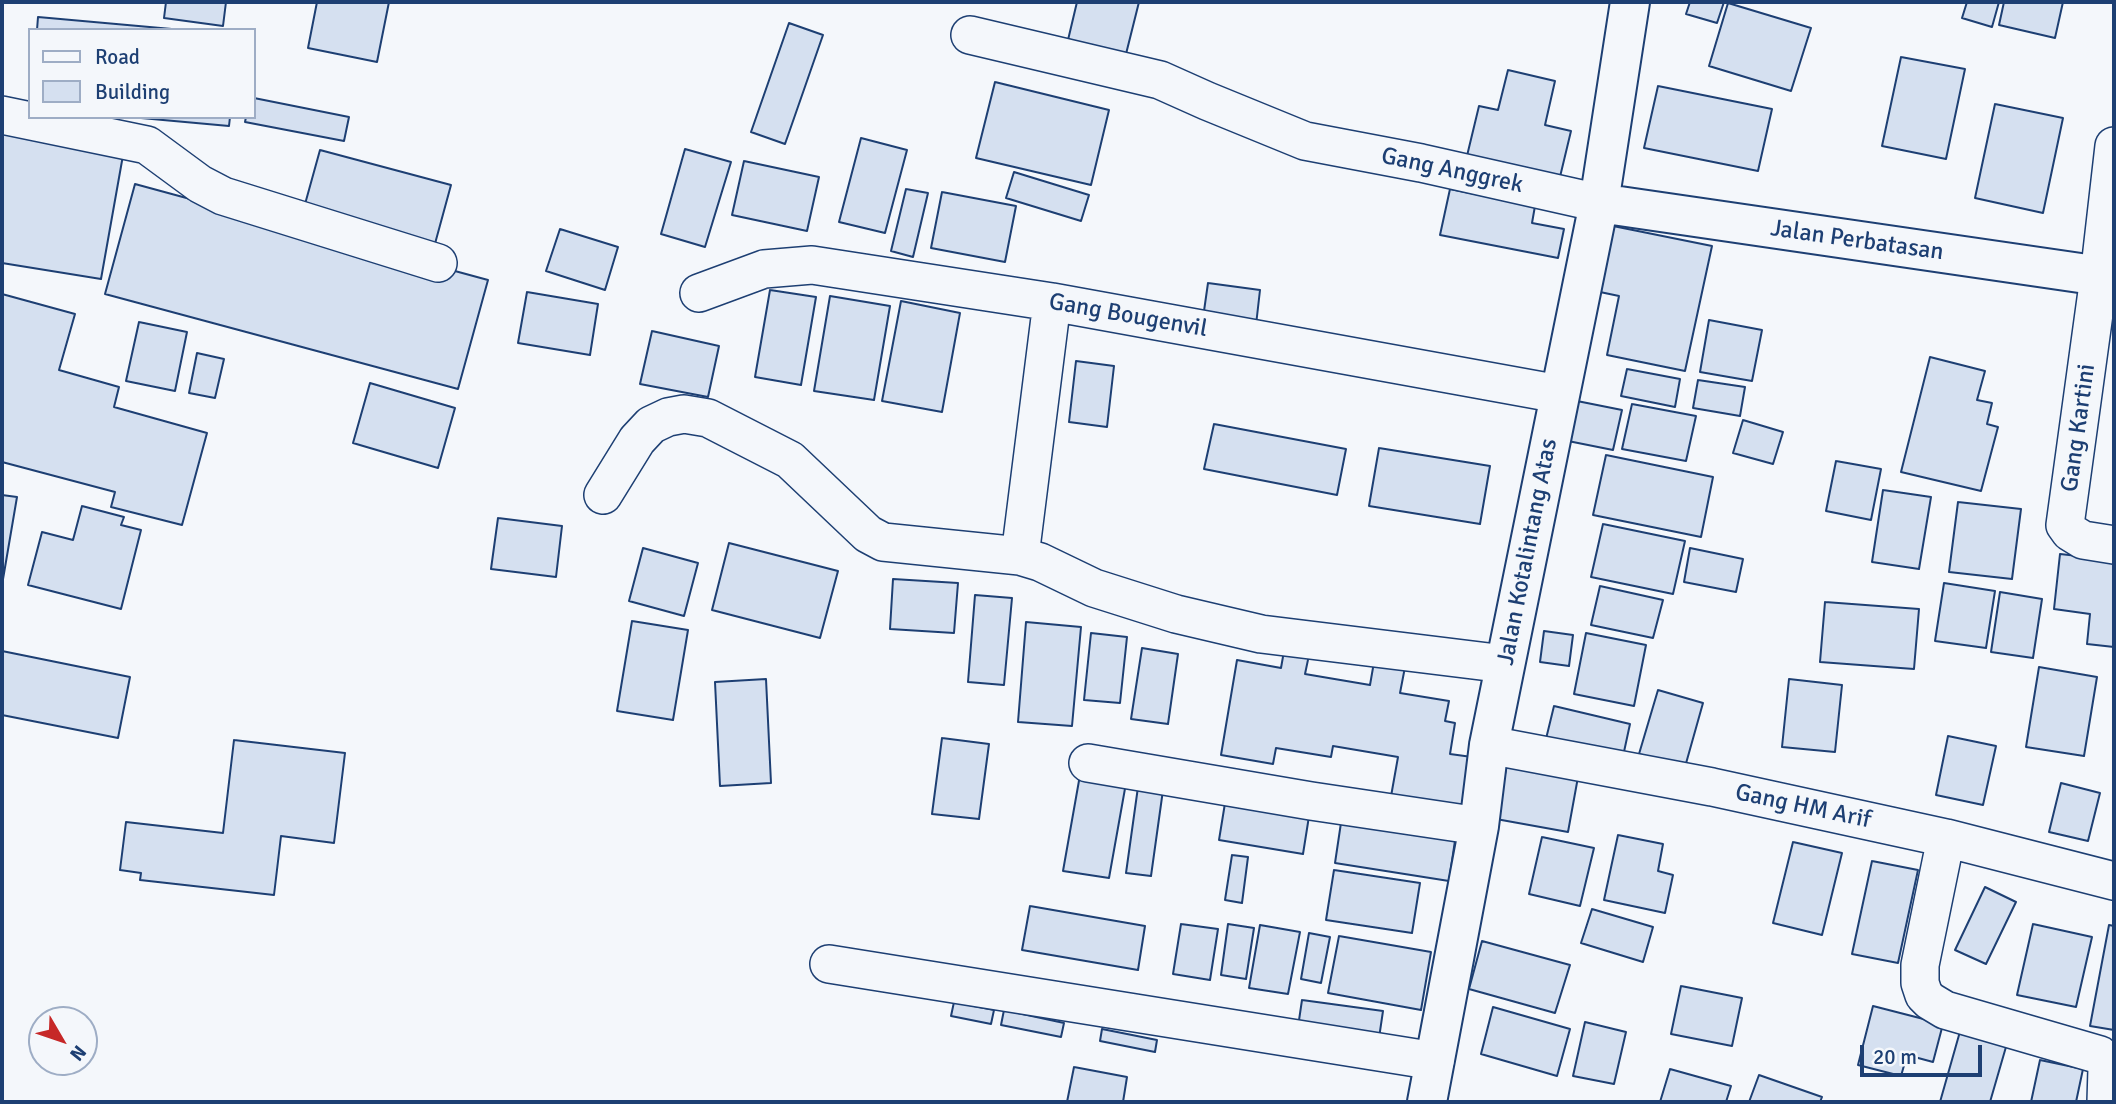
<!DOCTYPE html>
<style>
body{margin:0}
#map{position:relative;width:2116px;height:1104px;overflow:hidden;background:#f4f7fb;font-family:Signika,sans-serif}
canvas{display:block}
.frame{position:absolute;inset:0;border:4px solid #1d3f73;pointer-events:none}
.legend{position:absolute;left:28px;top:28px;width:228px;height:91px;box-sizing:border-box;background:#f4f7fb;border:2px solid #9eadc5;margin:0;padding:9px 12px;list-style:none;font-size:21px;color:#1d3f73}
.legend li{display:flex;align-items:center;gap:14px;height:35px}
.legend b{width:35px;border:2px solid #9eadc5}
.north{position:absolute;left:28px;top:1006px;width:70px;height:70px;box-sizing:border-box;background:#f4f7fb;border:2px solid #9eadc5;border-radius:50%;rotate:129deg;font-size:19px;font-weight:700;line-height:28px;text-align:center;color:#1d3f73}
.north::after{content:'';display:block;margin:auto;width:24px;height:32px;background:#c62828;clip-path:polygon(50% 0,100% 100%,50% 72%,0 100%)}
.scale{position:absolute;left:1860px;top:1045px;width:122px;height:32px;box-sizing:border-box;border:4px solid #1d3f73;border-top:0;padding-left:9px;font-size:21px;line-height:24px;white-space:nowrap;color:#1d3f73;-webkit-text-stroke:5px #f4f7fb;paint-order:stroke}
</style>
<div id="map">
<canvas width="2116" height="1104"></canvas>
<div class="frame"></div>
<ul class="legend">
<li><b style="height:9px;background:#f4f7fb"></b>Road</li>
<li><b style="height:19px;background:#d5e0f0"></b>Building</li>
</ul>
<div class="north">N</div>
<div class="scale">20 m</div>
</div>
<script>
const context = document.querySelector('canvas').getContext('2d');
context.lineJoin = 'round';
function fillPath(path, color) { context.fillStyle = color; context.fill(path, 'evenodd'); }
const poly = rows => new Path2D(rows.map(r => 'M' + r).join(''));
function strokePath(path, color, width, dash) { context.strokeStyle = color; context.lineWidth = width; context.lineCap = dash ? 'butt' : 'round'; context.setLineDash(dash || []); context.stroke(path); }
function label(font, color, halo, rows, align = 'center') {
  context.font = font + ' Signika,sans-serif'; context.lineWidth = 5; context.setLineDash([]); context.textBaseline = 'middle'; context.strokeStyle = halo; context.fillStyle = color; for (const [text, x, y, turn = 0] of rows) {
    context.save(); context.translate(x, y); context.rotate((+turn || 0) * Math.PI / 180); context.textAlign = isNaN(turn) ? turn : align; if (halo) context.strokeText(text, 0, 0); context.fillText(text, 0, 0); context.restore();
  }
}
const building = poly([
 [166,2,226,2,223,26,164,18,166,2],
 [317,2,389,2,377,62,308,48,317,2],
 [1077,2,1139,2,1126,54,1068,40,1077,2],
 [1690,2,1724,2,1717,23,1686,14,1690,2],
 [1967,2,1999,2,1992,27,1962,18,1967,2],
 [2004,2,2063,2,2055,38,1999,25,2004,2],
 [1728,3,1811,28,1791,91,1709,66,1728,3],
 [38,17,183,30,37,30,38,17],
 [789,23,823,35,785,144,751,132,789,23],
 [1901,57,1965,69,1946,159,1882,146,1901,57],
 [1508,70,1555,81,1545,125,1571,131,1559,181,1466,160,1479,106,1498,110,1508,70],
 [995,82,1109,110,1091,185,976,158,995,82],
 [1658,86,1772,109,1758,171,1644,148,1658,86],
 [254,98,349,117,344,141,245,122,246,117,254,117,254,98],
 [1995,104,2063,118,2043,213,1975,198,1995,104],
 [130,117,230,117,229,126,130,117],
 [2,124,125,144,101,279,2,263,2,124],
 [861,138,907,150,885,233,839,222,861,138],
 [685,149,731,162,705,247,661,234,685,149],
 [320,150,451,185,433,251,302,215,320,150],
 [744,161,819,177,807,231,732,215,744,161],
 [1014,172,1089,195,1081,221,1006,198,1014,172],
 [135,184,488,280,458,389,105,294,135,184],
 [906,189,928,193,913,257,891,251,906,189],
 [1450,189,1535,206,1532,223,1564,229,1558,258,1440,235,1450,189],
 [942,192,1016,206,1005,262,931,248,942,192],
 [1613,226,1712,246,1685,371,1607,355,1619,296,1600,292,1613,226],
 [560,229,618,247,605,290,546,271,560,229],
 [1208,283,1260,290,1256,325,1203,318,1208,283],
 [770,290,816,297,801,385,755,377,770,290],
 [527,292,598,304,590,355,518,343,527,292],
 [2,294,75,314,59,370,119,387,114,407,207,433,182,525,111,507,115,492,2,462,2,294],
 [830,296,890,306,874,400,814,391,830,296],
 [901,301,960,313,942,412,882,401,901,301],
 [1709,320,1762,330,1752,381,1700,372,1709,320],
 [139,322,187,332,175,391,126,381,139,322],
 [652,331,719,346,708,397,640,384,652,331],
 [197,353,224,359,215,398,189,393,197,353],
 [1930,357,1985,371,1977,400,1992,403,1987,424,1998,427,1981,491,1901,472,1930,357],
 [1076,361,1114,366,1107,427,1069,422,1076,361],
 [1627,369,1680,379,1675,407,1621,396,1627,369],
 [1698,380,1745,387,1740,416,1693,408,1698,380],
 [370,383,455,408,438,468,353,443,370,383],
 [1577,401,1622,410,1613,450,1568,441,1577,401],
 [1632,404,1696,416,1686,461,1622,449,1632,404],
 [1743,420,1783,432,1773,464,1733,453,1743,420],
 [1214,424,1346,449,1337,495,1204,469,1214,424],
 [1379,448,1490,466,1480,524,1369,506,1379,448],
 [1606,455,1713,477,1701,537,1593,515,1606,455],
 [1836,461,1881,469,1871,520,1826,511,1836,461],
 [1883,490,1931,497,1919,569,1872,562,1883,490],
 [2,495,17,497,2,585,2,495],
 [1958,502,2021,509,2012,579,1949,572,1958,502],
 [82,506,124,517,121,525,141,530,121,609,28,585,42,532,73,540,82,506],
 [498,518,562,526,556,577,491,569,498,518],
 [1603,524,1685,541,1673,594,1591,577,1603,524],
 [729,543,838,571,820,638,712,610,729,543],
 [643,548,698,563,684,616,629,601,643,548],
 [1690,548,1743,559,1736,592,1684,582,1690,548],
 [2060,554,2114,560,2114,647,2087,644,2090,614,2054,609,2060,554],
 [893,579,958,583,954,633,890,629,893,579],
 [1944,583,1995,591,1986,648,1935,641,1944,583],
 [1600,586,1663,600,1653,638,1591,625,1600,586],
 [2000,592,2042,599,2033,658,1991,652,2000,592],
 [975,595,1012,598,1004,685,968,682,975,595],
 [1825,602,1919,609,1914,669,1820,662,1825,602],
 [632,621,688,630,673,720,617,711,632,621],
 [1026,622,1081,627,1072,726,1018,722,1026,622],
 [1544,631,1573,635,1569,666,1540,662,1544,631],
 [1091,633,1127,637,1120,703,1084,700,1091,633],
 [1586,633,1646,645,1634,706,1574,694,1586,633],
 [1142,648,1178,654,1168,724,1131,719,1142,648],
 [2,651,130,677,118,738,2,715,2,651],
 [1284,651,1309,655,1305,674,1370,685,1374,662,1405,667,1400,693,1449,701,1445,721,1455,723,1450,754,1472,757,1461,814,1390,802,1398,757,1333,746,1331,757,1276,748,1273,764,1221,755,1237,660,1281,668,1284,651],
 [2039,667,2097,677,2084,756,2026,747,2039,667],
 [766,679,771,783,720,786,715,682,766,679],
 [1789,679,1842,685,1835,752,1782,747,1789,679],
 [1658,690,1703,703,1685,767,1639,754,1658,690],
 [1554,706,1630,724,1622,761,1545,743,1554,706],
 [1948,736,1996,746,1983,805,1936,795,1948,736],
 [942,738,989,744,979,819,932,814,942,738],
 [234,740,345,753,334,843,281,836,274,895,140,880,141,873,120,870,126,822,223,833,234,740],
 [1507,764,1578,777,1568,832,1496,819,1507,764],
 [1080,775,1126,783,1109,878,1063,871,1080,775],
 [2061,783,2100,793,2088,841,2049,832,2061,783],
 [1138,787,1163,790,1151,876,1126,873,1138,787],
 [1226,797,1310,810,1303,854,1219,840,1226,797],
 [1342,816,1456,834,1449,881,1335,863,1342,816],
 [1618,835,1663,844,1658,871,1673,875,1665,913,1604,900,1618,835],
 [1542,837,1594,848,1580,906,1529,894,1542,837],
 [1793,842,1842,853,1822,935,1773,923,1793,842],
 [1232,855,1248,857,1242,903,1225,900,1232,855],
 [1872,861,1918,870,1898,963,1852,954,1872,861],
 [1334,870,1420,883,1412,933,1326,920,1334,870],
 [1985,887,2016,902,1986,964,1955,950,1985,887],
 [1030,906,1145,926,1138,970,1022,950,1030,906],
 [1592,909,1653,927,1643,962,1581,943,1592,909],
 [1181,924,1218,929,1210,980,1173,974,1181,924],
 [1228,924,1254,928,1246,979,1221,975,1228,924],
 [2033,924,2092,937,2076,1007,2017,995,2033,924],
 [1260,925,1300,932,1288,994,1249,988,1260,925],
 [2109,925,2114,926,2114,1030,2090,1026,2109,925],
 [1309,933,1330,937,1321,983,1301,979,1309,933],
 [1339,936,1431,952,1421,1010,1328,993,1339,936],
 [1482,941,1570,965,1555,1013,1469,989,1482,941],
 [1681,986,1742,998,1732,1046,1671,1034,1681,986],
 [1302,1000,1383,1011,1379,1038,1298,1027,1302,1000],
 [954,1002,994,1010,991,1024,951,1016,954,1002],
 [1873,1006,1943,1024,1933,1062,1907,1055,1901,1076,1858,1065,1873,1006],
 [1493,1007,1570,1029,1557,1076,1481,1054,1493,1007],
 [1004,1010,1064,1023,1061,1037,1001,1025,1004,1010],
 [1585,1022,1626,1032,1614,1084,1573,1076,1585,1022],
 [1961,1028,2008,1040,1990,1102,1940,1102,1961,1028],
 [1102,1029,1157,1040,1155,1052,1100,1041,1102,1029],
 [2040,1060,2083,1069,2076,1102,2031,1102,2040,1060],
 [1074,1067,1127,1077,1123,1102,1067,1102,1074,1067],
 [1670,1069,1731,1086,1726,1102,1660,1102,1670,1069],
 [1759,1075,1822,1097,1820,1102,1749,1102,1759,1075]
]);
const minor = poly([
 [970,35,1160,80,1207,101,1305,141,1421,163,1599,203],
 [2,115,147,145,200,184,223,196,438,263],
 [2114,146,2099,277,2065,525,2070,532,2083,540,2114,545],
 [699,293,764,269,812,265,1052,302,1559,394],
 [603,495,637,440,651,425,668,417,684,414,708,418,790,460,868,534,883,542,1020,556,1040,562,1094,588,1176,614,1261,634,1505,664],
 [1020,556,1052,302],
 [1489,745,1712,787,1946,838,2114,881],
 [1088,763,1311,801,1479,826],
 [1946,838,1920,965,1920,983,1924,995,1930,1001,1945,1010,2100,1055,2105,1060,2107,1068,2106,1102],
 [829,964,1435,1061]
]);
const tertiary = poly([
 [1599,203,2114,278],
 [1427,1102,1479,826,1489,745,1599,203,1630,2]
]);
const streetNames = [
 ["Gang Anggrek",1452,171,12],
 ["Jalan Perbatasan",1857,241,8],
 ["Gang Bougenvil",1128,316,10],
 ["Gang Kartini",2079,428,-82],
 ["Jalan Kotalintang Atas",1528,552,-79],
 ["Gang HM Arif",1803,807,12]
];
fillPath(building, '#d5e0f0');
strokePath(building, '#1d3f73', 2);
strokePath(minor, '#1d3f73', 40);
strokePath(tertiary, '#1d3f73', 42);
strokePath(minor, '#f4f7fb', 37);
strokePath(tertiary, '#f4f7fb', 38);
label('24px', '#1d3f73', '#f4f7fb', streetNames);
</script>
